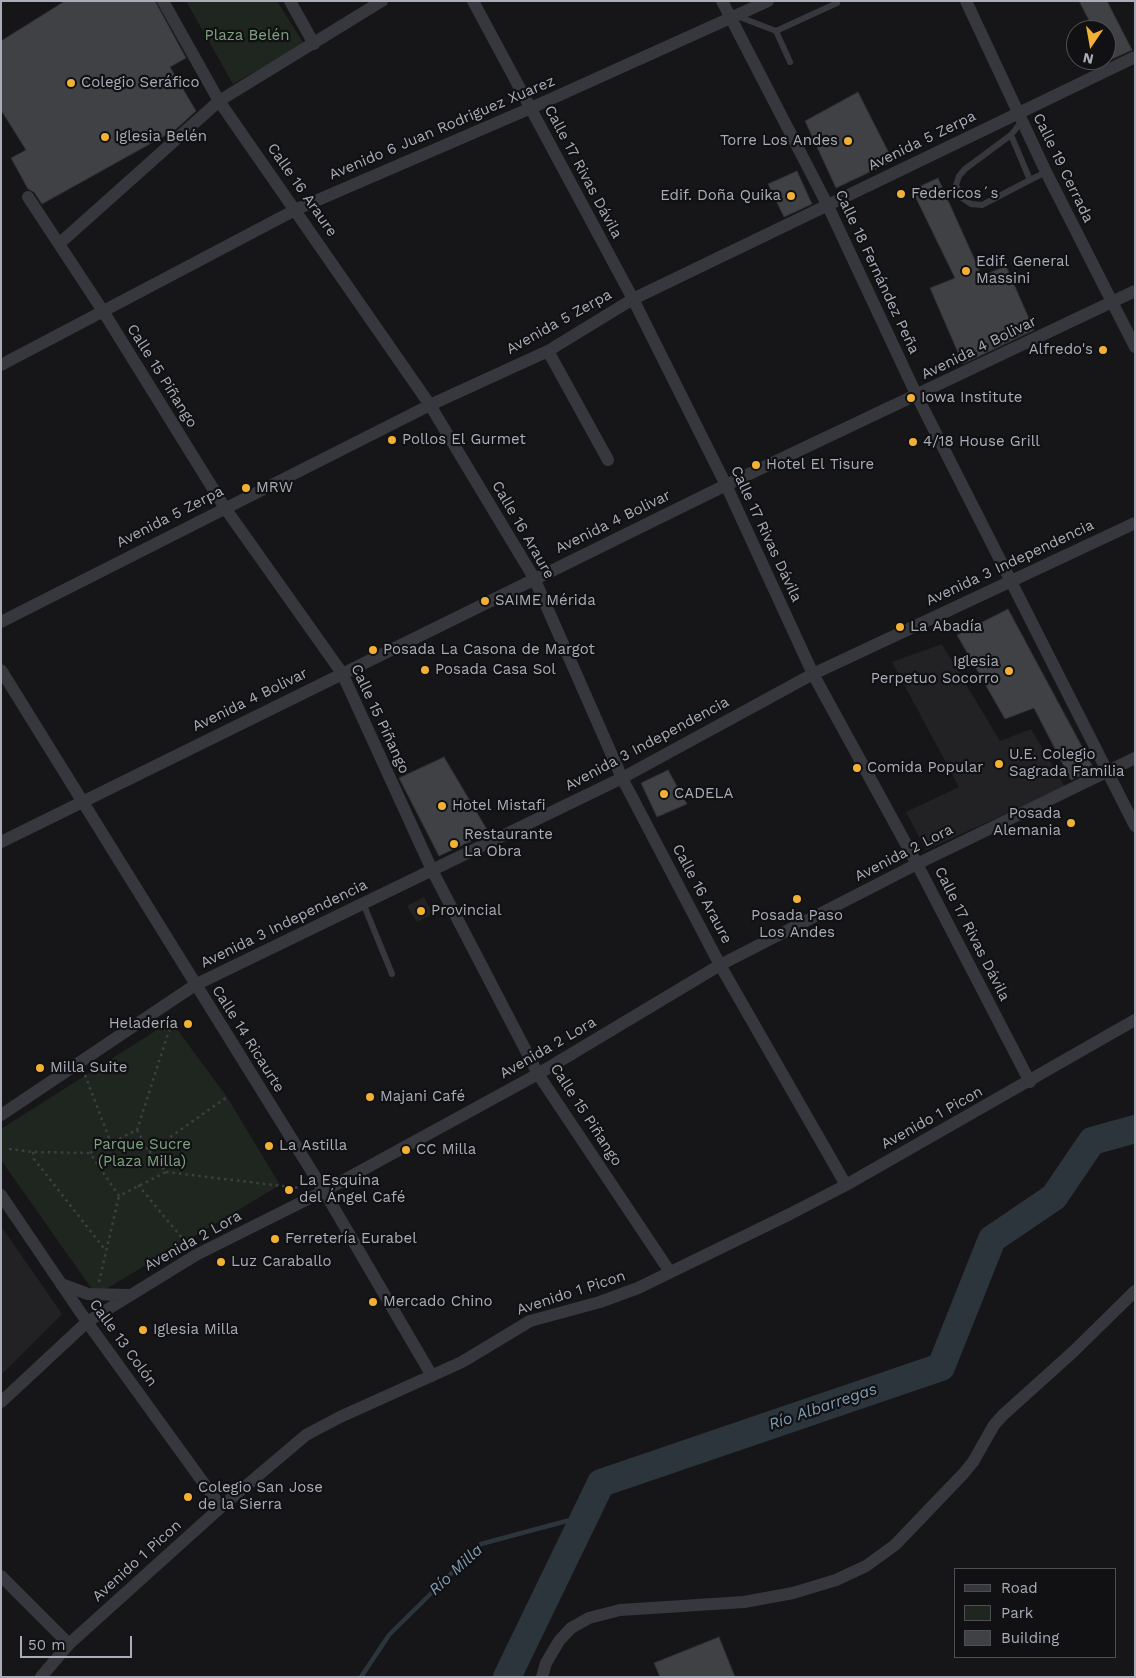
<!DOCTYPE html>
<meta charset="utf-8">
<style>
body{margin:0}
#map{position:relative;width:1136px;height:1678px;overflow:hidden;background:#161618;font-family:"Work Sans",sans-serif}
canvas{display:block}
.frame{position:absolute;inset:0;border:2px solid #a8adb8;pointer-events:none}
.legend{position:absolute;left:954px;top:1568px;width:162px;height:90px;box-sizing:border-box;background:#111113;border:1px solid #4d4f55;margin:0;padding:6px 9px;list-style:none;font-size:15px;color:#a8adb8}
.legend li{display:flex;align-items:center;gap:10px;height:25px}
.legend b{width:25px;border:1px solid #4d4f55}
.north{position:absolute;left:1066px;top:20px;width:50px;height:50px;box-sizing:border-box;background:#111113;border:1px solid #4d4f55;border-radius:50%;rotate:192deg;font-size:14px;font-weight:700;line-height:20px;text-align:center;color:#a8adb8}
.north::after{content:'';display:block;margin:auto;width:18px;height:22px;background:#f2b134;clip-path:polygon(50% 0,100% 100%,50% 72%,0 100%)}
.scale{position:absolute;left:20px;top:1636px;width:112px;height:22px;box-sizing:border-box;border:2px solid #a8adb8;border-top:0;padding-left:6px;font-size:15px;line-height:18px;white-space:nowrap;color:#a8adb8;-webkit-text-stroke:4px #111113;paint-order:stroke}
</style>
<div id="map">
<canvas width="1136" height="1678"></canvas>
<div class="frame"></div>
<ul class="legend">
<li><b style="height:6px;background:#37383d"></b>Road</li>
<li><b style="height:14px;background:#1e261f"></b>Park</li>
<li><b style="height:14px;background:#404145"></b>Building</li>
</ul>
<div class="north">N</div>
<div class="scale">50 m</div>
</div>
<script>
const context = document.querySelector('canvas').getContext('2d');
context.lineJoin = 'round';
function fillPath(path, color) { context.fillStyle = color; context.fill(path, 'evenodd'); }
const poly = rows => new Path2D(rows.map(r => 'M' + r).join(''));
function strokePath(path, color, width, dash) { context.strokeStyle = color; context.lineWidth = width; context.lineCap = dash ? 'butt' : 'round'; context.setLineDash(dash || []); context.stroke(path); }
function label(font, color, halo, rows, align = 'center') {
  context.font = font + ' "Work Sans",sans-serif'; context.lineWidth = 4.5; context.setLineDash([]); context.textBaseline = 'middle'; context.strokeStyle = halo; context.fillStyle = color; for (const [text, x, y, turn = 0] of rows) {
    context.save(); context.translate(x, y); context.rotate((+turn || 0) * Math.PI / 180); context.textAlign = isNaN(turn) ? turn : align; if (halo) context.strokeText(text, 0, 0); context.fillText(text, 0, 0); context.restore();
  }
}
const built = poly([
 [942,644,1000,741,1031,729,1065,787,926,850,906,812,959,787,892,662],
 [424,897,433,914,417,922,407,906],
 [1,1226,62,1314,1,1375]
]);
const green = poly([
 [186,1,277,1,304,44,233,84],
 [171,1021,227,1097,280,1185,96,1295,1,1160,1,1129]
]);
const stream = poly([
 [361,1677,389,1635,481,1544,585,1516]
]);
const river = poly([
 [507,1677,601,1483,941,1367,992,1239,1054,1197,1092,1141,1135,1129]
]);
const building = poly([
 [65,1,155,1,186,58,170,67,196,111,175,130,42,204,34,192,28,189,11,158,26,150,1,110,1,41,65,1],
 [1079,1,1107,1,1132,50,1110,60,1106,53,1106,30,1094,30,1079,1],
 [858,92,893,161,836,188,805,121,858,92],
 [797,171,812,204,784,217,768,184,797,171],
 [938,178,982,276,1006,266,1034,330,963,364,930,288,955,278,912,190,938,178],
 [1008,609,1094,769,1071,780,1034,708,1005,719,957,635,1008,609],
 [444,757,489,833,439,856,399,778,444,757],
 [668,770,687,804,657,817,641,783,668,770],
 [719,1637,735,1677,660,1677,654,1663,719,1637]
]);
const path = poly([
 [85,1075,111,1143],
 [137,1130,149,1152,166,1172,119,1196,90,1153,137,1130,173,1018],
 [9,1149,33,1152,90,1153],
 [33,1152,34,1159,106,1251],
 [149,1152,227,1097],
 [166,1172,299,1188],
 [138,1185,188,1245],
 [99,1282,119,1196]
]);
const service = poly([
 [737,16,776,31,790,62],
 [776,31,837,3],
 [1022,121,1011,135,965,169,959,176,956,185,962,198,971,204,982,205,1030,180],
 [1011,135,1030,180,1046,172],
 [363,903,392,974]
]);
const minor = poly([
 [163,1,219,101,430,405,534,578,622,778,720,965,846,1185],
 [290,1,314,44],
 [473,1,633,299,726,485,813,674,917,864,1030,1082],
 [722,1,827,204,917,396,1135,826],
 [966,1,1046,172,1135,347],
 [28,197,103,311,225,508,342,673,432,870,538,1074,670,1272],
 [60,243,219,101,382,1],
 [548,351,608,460],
 [1,365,297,209,531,108,768,1],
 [1,622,430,405,548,351,633,299,1135,57],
 [1,670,324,1191,432,1376],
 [1,842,726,485,1135,291],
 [1,1115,195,985,622,778,813,674,1135,523],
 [1,1195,87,1322,221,1507],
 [61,1284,88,1294,130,1295],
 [1,1402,87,1322,196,1255,324,1191,538,1074,720,965,917,864,1135,758],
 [1,1576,69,1644],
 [41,1677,69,1644,221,1507,306,1435,340,1417,462,1362,530,1321,600,1302,638,1288,790,1214,846,1185,1135,1020],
 [542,1677,546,1663,559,1641,571,1628,589,1618,620,1610,744,1602,793,1593,836,1580,866,1566,895,1545,963,1474,973,1462,994,1425,1003,1415,1074,1351,1135,1291]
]);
const markers = [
 [71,83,5,"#f2b134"],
 [105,137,5,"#f2b134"],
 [848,141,5,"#f2b134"],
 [901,194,5,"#f2b134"],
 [791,196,5,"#f2b134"],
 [966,271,5,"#f2b134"],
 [1103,350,5,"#f2b134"],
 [911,398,5,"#f2b134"],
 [392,440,5,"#f2b134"],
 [913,442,5,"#f2b134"],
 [756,465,5,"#f2b134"],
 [246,488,5,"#f2b134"],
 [485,601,5,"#f2b134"],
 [900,627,5,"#f2b134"],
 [373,650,5,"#f2b134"],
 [425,670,5,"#f2b134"],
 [1009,671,5,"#f2b134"],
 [999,764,5,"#f2b134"],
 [857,768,5,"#f2b134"],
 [664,794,5,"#f2b134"],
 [442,806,5,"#f2b134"],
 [1071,823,5,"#f2b134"],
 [454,844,5,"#f2b134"],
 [797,899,5,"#f2b134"],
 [421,911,5,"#f2b134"],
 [188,1024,5,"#f2b134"],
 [40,1068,5,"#f2b134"],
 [370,1097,5,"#f2b134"],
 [269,1146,5,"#f2b134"],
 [406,1150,5,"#f2b134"],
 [289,1190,5,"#f2b134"],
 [275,1239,5,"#f2b134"],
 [221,1262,5,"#f2b134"],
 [373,1302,5,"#f2b134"],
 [143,1330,5,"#f2b134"],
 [188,1497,5,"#f2b134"]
];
const parkNames = [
 ["Plaza Belén",247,36],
 ["Parque Sucre",142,1145],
 ["(Plaza Milla)",142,1162]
];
const poiNames = [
 ["Colegio Seráfico",81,83],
 ["Iglesia Belén",115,137],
 ["Torre Los Andes",838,141,"right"],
 ["Federicos´s",911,194],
 ["Edif. Doña Quika",781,196,"right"],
 ["Edif. General",976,262],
 ["Massini",976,279],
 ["Alfredo's",1093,350,"right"],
 ["Iowa Institute",921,398],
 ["Pollos El Gurmet",402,440],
 ["4/18 House Grill",923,442],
 ["Hotel El Tisure",766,465],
 ["MRW",256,488],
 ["SAIME Mérida",495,601],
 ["La Abadía",910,627],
 ["Posada La Casona de Margot",383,650],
 ["Iglesia",999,662,"right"],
 ["Perpetuo Socorro",999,679,"right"],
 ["Posada Casa Sol",435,670],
 ["U.E. Colegio",1009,755],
 ["Sagrada Familia",1009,772],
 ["Comida Popular",867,768],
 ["CADELA",674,794],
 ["Hotel Mistafi",452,806],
 ["Posada",1061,814,"right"],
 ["Alemania",1061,831,"right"],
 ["Restaurante",464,835],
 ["La Obra",464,852],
 ["Provincial",431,911],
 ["Posada Paso",797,916,"center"],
 ["Los Andes",797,933,"center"],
 ["Heladería",178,1024,"right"],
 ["Milla Suite",50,1068],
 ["Majani Café",380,1097],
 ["La Astilla",279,1146],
 ["CC Milla",416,1150],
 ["La Esquina",299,1181],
 ["del Ángel Café",299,1198],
 ["Ferretería Eurabel",285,1239],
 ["Luz Caraballo",231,1262],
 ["Mercado Chino",383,1302],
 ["Iglesia Milla",153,1330],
 ["Colegio San Jose",198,1488],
 ["de la Sierra",198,1505]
];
const streetNames = [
 ["Avenido 6 Juan Rodriguez Xuarez",442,128,-23],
 ["Avenida 5 Zerpa",922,141,-26],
 ["Calle 19 Cerrada",1063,168,64],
 ["Calle 17 Rivas Dávila",583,172,62],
 ["Calle 16 Araure",302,190,55],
 ["Calle 18 Fernández Peña",877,272,65],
 ["Avenida 5 Zerpa",559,322,-29],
 ["Avenida 4 Bolivar",979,348,-26],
 ["Calle 15 Piñango",162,376,58],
 ["Avenida 5 Zerpa",170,517,-27],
 ["Avenida 4 Bolivar",613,522,-26],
 ["Calle 16 Araure",523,530,60],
 ["Calle 17 Rivas Dávila",766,534,65],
 ["Avenida 3 Independencia",1010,563,-25],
 ["Avenida 4 Bolivar",250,700,-26],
 ["Calle 15 Piñango",380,719,65],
 ["Avenida 3 Independencia",647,744,-28],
 ["Avenida 2 Lora",904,853,-27],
 ["Calle 16 Araure",702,894,62],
 ["Avenida 3 Independencia",284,924,-26],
 ["Calle 17 Rivas Dávila",972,934,63],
 ["Calle 14 Ricaurte",248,1039,58],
 ["Avenida 2 Lora",548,1048,-30],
 ["Calle 15 Piñango",586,1115,57],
 ["Avenido 1 Picon",932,1118,-29],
 ["Avenida 2 Lora",193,1241,-29],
 ["Avenido 1 Picon",571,1293,-18],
 ["Calle 13 Colón",123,1343,54],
 ["Avenido 1 Picon",137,1561,-42]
];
const waterNames = [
 ["Río Albarregas",823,1407,-19],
 ["Río Milla",456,1570,-43]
];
fillPath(built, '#222225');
fillPath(green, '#1e261f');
strokePath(stream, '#2c353c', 4.5);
strokePath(river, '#2c353c', 28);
fillPath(building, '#404145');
strokePath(building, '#303034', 1);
strokePath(path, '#3d3f44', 2.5, [2.5, 4]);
strokePath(service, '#37383d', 6);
strokePath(minor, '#37383d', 12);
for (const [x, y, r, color] of markers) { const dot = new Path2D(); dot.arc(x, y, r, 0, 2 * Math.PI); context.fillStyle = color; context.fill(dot); strokePath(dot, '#111113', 2); }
label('15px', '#7fa381', '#111113', parkNames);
label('15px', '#a8adb8', '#111113', poiNames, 'left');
label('15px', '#a8adb8', '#111113', streetNames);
label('italic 16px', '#7f9bb3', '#111113', waterNames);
</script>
